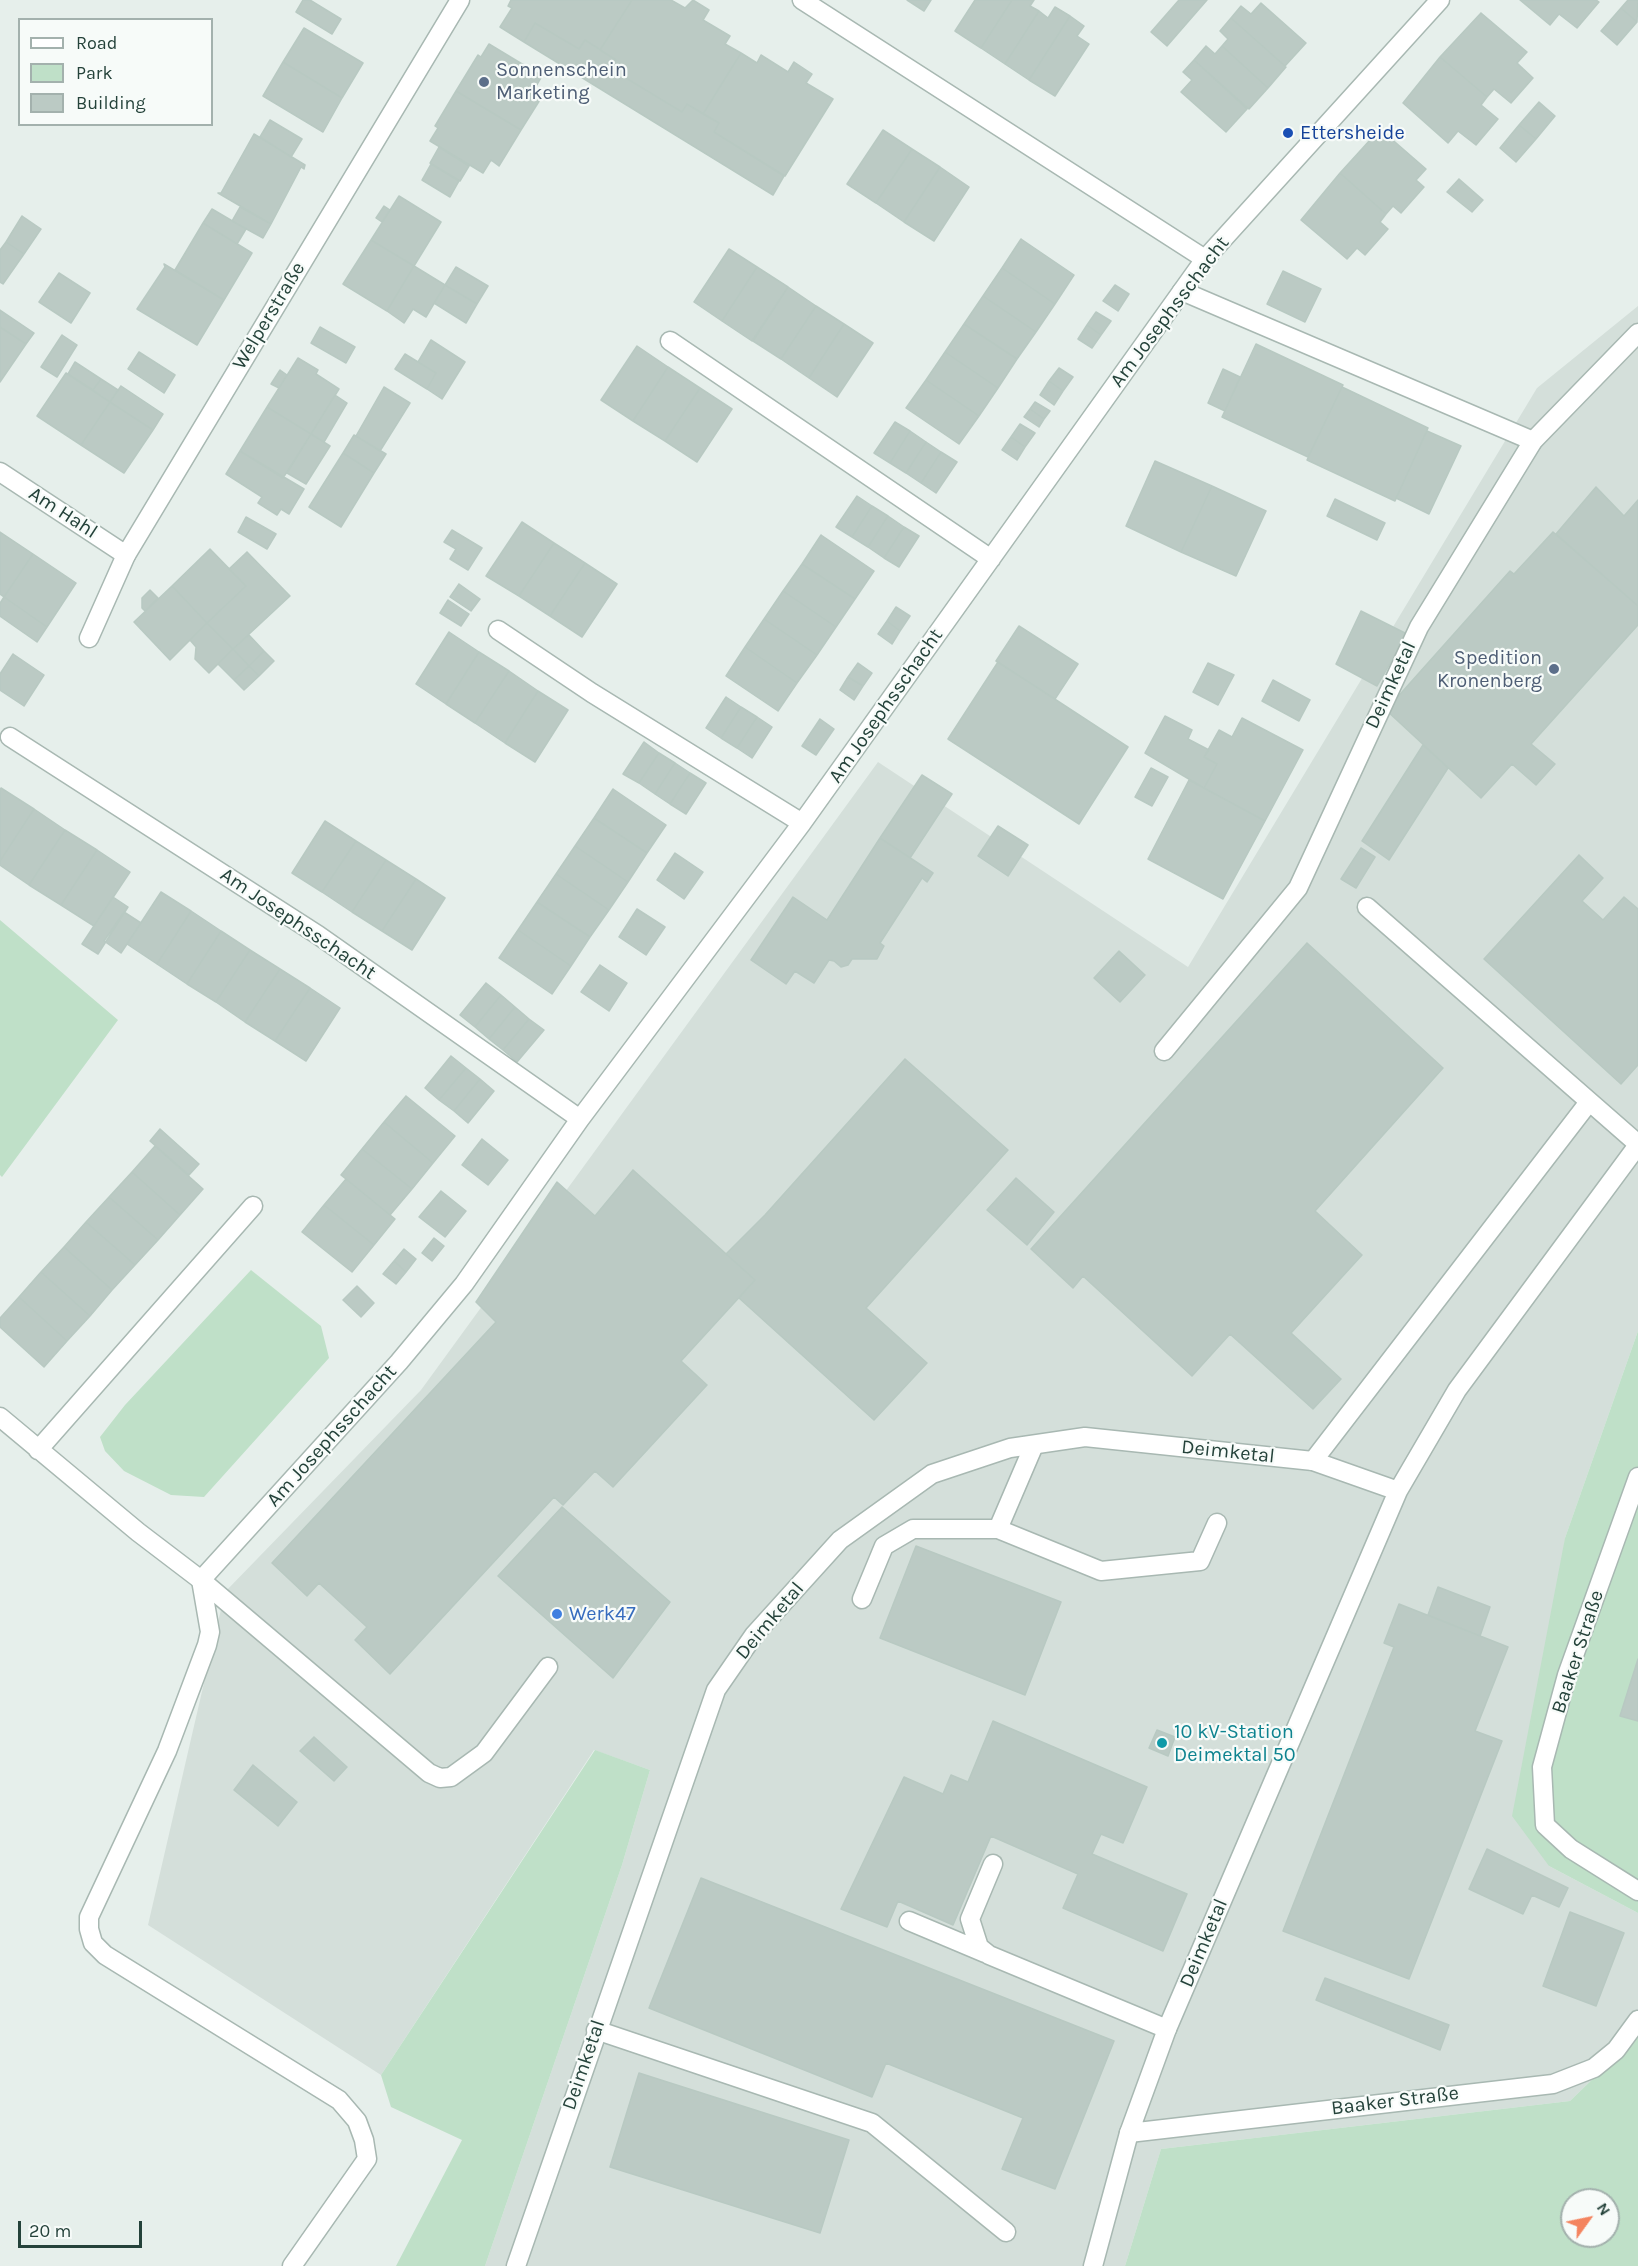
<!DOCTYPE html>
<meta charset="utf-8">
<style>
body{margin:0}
#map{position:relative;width:1638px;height:2266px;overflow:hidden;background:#e6efeb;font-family:Karla,sans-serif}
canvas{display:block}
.legend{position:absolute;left:18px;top:18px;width:195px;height:108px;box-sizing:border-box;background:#f7fbf9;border:2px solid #a3b1ad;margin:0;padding:8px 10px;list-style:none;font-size:18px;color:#24423a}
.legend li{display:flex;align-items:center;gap:12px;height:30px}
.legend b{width:30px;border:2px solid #a3b1ad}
.north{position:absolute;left:1560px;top:2188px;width:60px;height:60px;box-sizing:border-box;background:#f7fbf9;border:2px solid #a3b1ad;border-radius:50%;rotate:57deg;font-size:16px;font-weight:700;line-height:24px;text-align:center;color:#24423a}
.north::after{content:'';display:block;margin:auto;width:21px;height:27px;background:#f4845f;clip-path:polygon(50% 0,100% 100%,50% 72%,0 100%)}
.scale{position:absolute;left:18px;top:2221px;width:124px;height:27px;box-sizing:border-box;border:3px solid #24423a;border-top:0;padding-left:8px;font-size:18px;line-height:21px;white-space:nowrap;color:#24423a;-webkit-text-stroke:4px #f7fbf9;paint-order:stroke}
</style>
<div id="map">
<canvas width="1638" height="2266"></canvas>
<ul class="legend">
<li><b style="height:8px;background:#fff"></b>Road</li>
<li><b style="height:16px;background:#bfe0c8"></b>Park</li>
<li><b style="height:16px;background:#bbcac4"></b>Building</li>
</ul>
<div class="north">N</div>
<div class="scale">20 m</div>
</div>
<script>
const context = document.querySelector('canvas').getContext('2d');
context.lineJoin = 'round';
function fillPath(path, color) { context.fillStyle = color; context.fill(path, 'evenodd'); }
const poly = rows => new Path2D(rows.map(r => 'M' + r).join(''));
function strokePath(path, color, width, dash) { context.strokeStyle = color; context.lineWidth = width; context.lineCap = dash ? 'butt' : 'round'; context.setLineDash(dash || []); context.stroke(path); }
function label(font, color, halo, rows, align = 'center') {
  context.font = font + ' Karla,sans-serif'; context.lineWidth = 4.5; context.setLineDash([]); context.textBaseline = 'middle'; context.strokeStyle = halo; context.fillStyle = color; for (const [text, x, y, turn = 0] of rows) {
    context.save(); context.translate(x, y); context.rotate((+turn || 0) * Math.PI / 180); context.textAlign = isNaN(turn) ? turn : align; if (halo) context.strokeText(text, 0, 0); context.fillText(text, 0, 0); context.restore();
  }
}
const built = poly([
 [1638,306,1638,1331,1565,1538,1549,1866,1638,1913,1638,2035,1570,2101,1161,2149,1125,2266,485,2266,622,1865,650,1770,594,1750,381,2075,148,1925,225,1592,421,1390,878,762,1188,967,1537,388]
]);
const green = poly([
 [0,920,118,1020,2,1177,0,1175],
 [251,1270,321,1326,329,1358,204,1497,171,1495,124,1471,105,1451,100,1437,125,1405],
 [1638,1331,1638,1913,1549,1866,1512,1816,1565,1538],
 [595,1750,650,1770,622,1865,485,2266,396,2266,462,2140,391,2107,381,2075],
 [1638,2035,1638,2266,1125,2266,1161,2149,1570,2101],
 [1572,2200,1608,2200,1608,2236,1572,2236]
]);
const building = poly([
 [303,0,310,0,341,19,332,34,296,12,303,0],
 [511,0,632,0,600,50,585,40,579,49,535,23,524,42,500,27,512,8,508,6,511,0],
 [632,0,671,0,685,8,693,0,709,10,703,20,730,36,725,44,741,53,703,114,687,104,682,112,611,69,616,60,600,50,632,0],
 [907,0,931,0,924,11,907,0],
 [975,0,1012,0,981,48,955,31,975,0],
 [1012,0,1034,0,1030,6,1039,11,1005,64,981,48,1012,0],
 [1179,0,1207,0,1167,46,1151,32,1179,0],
 [1520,0,1596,0,1599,2,1577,28,1559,14,1550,25,1520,0],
 [1628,0,1638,0,1637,22,1621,8,1628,0],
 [1261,3,1306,43,1285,66,1231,18,1241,6,1251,14,1261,3],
 [1055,7,1070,16,1029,80,1005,64,1039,11,1048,18,1055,7],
 [1621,8,1637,22,1617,45,1601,31,1621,8],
 [1481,13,1527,52,1517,63,1533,78,1511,103,1494,89,1487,97,1440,57,1481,13],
 [1070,16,1084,26,1077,36,1089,44,1055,96,1029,80,1070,16],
 [1231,18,1286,67,1268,88,1222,46,1228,39,1220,31,1231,18],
 [535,23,579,49,585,40,616,60,611,69,682,112,687,104,719,123,714,132,784,176,773,195,524,42,535,23],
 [304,28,363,63,342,98,283,62,304,28],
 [489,44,542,76,534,90,543,95,521,130,456,91,478,55,481,57,489,44],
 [1206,46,1215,54,1222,46,1268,88,1249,109,1194,60,1206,46],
 [741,53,757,63,761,55,788,72,794,62,812,74,806,83,833,99,785,176,714,132,719,123,703,114,741,53],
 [1440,57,1487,97,1481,105,1498,119,1476,145,1458,131,1448,143,1403,103,1440,57],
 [1194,60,1247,109,1226,132,1181,92,1192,80,1183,72,1194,60],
 [283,62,342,98,323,132,263,96,283,62],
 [456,91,521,130,499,166,491,160,483,173,430,141,438,128,435,126,456,91],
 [1539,102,1555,116,1536,139,1519,125,1539,102],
 [270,120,302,139,291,157,260,137,270,120],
 [1519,125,1536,139,1516,162,1500,148,1519,125],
 [1380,129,1426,169,1416,180,1424,187,1401,213,1393,206,1386,214,1340,173,1380,129],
 [883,130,912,149,876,203,847,184,883,130],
 [254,134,305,165,304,169,301,167,271,224,218,193,221,193,254,134],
 [439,147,469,166,460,181,430,163,439,147],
 [912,149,940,167,904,222,876,203,912,149],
 [431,164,459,181,450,197,422,180,431,164],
 [940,167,969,187,934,241,904,222,940,167],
 [1340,173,1386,214,1380,222,1388,229,1365,255,1357,248,1347,259,1301,220,1340,173],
 [1459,179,1483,200,1472,212,1447,192,1459,179],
 [399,196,441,222,414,266,371,240,399,196],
 [384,206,390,210,382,222,376,218,384,206],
 [240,207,271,224,263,238,232,221,240,207],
 [212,209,246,229,237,244,203,223,212,209],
 [22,216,41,229,24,254,6,242,22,216],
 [203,223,252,253,224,300,175,270,203,223],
 [1021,239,1074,275,1055,304,1002,268,1021,239],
 [371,240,414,266,387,311,343,284,371,240],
 [6,242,24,254,3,284,0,282,0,250,6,242],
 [729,249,757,267,722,321,694,302,729,249],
 [164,264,224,300,197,345,137,309,165,267,164,264],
 [414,266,445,285,426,317,413,309,404,323,387,311,414,266],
 [456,267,488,286,477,304,445,285,456,267],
 [757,267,788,287,752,341,722,321,757,267],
 [1002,268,1055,304,1036,332,983,296,1002,268],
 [1283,271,1321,289,1305,322,1267,304,1283,271],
 [59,273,90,293,71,323,39,302,59,273],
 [445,285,477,304,466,323,434,303,445,285],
 [1115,285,1129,294,1118,311,1103,301,1115,285],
 [788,287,816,306,781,359,753,341,788,287],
 [983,296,1036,332,1017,359,964,324,983,296],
 [816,306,844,324,809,378,781,359,816,306],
 [0,310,34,333,26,344,0,327,0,310],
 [1096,312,1111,321,1101,335,1087,325,1096,312],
 [844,324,873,343,837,397,809,378,844,324],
 [964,324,1017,359,998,388,945,352,964,324],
 [1087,325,1101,335,1092,348,1078,339,1087,325],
 [0,327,26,344,0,382,0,327],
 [320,327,355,347,346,363,311,343,320,327],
 [62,335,77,345,57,377,41,367,62,335],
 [431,340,465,362,442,399,427,389,436,373,418,362,431,340],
 [1256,344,1343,385,1308,457,1222,417,1256,344],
 [637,346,668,367,633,421,601,400,637,346],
 [139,352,175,375,164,393,128,369,139,352],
 [945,352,998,388,979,416,926,380,945,352],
 [405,354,436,373,427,389,395,369,405,354],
 [298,358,318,370,316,374,339,389,311,434,267,407,298,358],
 [75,362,101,379,93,390,68,374,75,362],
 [668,367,700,388,665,441,633,421,668,367],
 [1059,368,1073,377,1063,391,1049,381,1059,368],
 [1223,369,1240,377,1225,411,1208,403,1223,369],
 [280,370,287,375,279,388,271,384,280,370],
 [66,373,110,402,81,445,37,416,66,373],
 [101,379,118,390,110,402,93,390,101,379],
 [926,380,979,416,959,444,906,408,926,380],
 [1049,381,1063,391,1054,405,1040,395,1049,381],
 [121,386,163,414,153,430,110,402,121,386],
 [384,387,410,403,380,451,356,436,384,387],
 [1342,387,1428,428,1395,501,1307,460,1342,387],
 [700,388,732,409,697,462,665,441,700,388],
 [335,395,347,403,324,442,311,434,335,395],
 [110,402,153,430,124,473,81,445,110,402],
 [1035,402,1050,411,1044,419,1030,409,1035,402],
 [267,407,311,434,283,478,240,451,267,407],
 [1030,409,1044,419,1039,427,1024,417,1030,409],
 [895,422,910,431,890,463,874,453,895,422],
 [1020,424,1035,433,1025,447,1011,437,1020,424],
 [910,431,926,442,906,473,890,463,910,431],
 [1427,431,1461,446,1429,514,1396,498,1427,431],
 [311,434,330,446,306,484,287,473,311,434],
 [354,435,386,454,374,473,343,453,354,435],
 [1011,437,1025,447,1017,460,1002,450,1011,437],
 [926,442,941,452,921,483,906,473,926,442],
 [240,451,304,489,289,514,281,509,277,515,258,503,262,497,226,474,240,451],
 [941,452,957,462,936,493,921,483,941,452],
 [343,453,374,473,341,527,309,507,343,453],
 [1155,461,1212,486,1181,552,1126,526,1155,461],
 [1212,486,1266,511,1236,576,1181,552,1212,486],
 [1596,487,1624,516,1638,500,1638,606,1556,534,1596,487],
 [857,496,872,506,852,537,836,527,857,496],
 [1335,499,1385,523,1377,540,1327,516,1335,499],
 [872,506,888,516,868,547,852,537,872,506],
 [888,516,904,527,884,558,868,547,888,516],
 [246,517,276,534,267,549,238,532,246,517],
 [522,522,554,543,519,596,486,576,522,522],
 [904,527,919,536,899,567,884,558,904,527],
 [452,530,482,548,468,570,450,559,456,549,444,542,452,530],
 [0,532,33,554,4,597,0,594,0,532],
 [1553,532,1638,606,1638,625,1531,744,1555,764,1536,785,1512,764,1481,798,1386,710,1510,571,1514,574,1553,532],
 [821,535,874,571,855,599,802,564,821,535],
 [554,543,585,563,550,616,519,596,554,543],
 [210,549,246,586,207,623,172,586,210,549],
 [247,552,290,596,233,649,207,623,246,586,229,569,247,552],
 [33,554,76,583,47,627,4,597,33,554],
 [585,563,617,584,582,637,550,616,585,563],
 [802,564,855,599,836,627,783,591,802,564],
 [459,584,480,599,471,611,450,597,459,584],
 [172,586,207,623,170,660,134,622,172,586],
 [150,590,158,598,145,611,142,608,142,598,150,590],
 [783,591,836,627,817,655,764,619,783,591],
 [4,597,47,627,37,642,0,616,0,603,4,597],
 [448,600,469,614,461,626,440,613,448,600],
 [896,607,910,616,900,631,887,621,896,607],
 [1361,611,1407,634,1377,686,1336,664,1361,611],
 [764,619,817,655,797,683,745,647,764,619],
 [887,621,900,631,892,644,878,634,887,621],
 [207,623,233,649,209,673,195,659,196,647,190,640,207,623],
 [1019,626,1078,664,1055,699,996,661,1019,626],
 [449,632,479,652,446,704,416,684,449,632],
 [249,635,264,651,249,666,233,649,249,635],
 [745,647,797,683,778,711,726,676,745,647],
 [233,649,249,666,234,680,218,664,233,649],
 [264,651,274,661,259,676,249,666,264,651],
 [479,652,509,671,475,723,446,704,479,652],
 [13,654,44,675,24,706,0,690,0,674,13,654],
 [998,662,1128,747,1079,824,948,739,998,662],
 [858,663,872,673,863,686,848,677,858,663],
 [1208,663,1234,675,1218,705,1193,692,1208,663],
 [249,666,259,676,244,690,234,680,249,666],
 [509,671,538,691,505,743,475,723,509,671],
 [848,677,863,686,854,700,840,690,848,677],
 [1273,680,1310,700,1299,721,1262,701,1273,680],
 [538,691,568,710,535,762,505,743,538,691],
 [726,697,741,707,721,738,706,728,726,697],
 [741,707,757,717,737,748,721,738,741,707],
 [1165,716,1192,730,1188,739,1209,750,1204,757,1217,764,1204,788,1145,753,1165,716],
 [757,717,772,727,752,758,737,748,757,717],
 [1242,718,1303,750,1265,821,1204,788,1217,764,1204,757,1219,730,1232,737,1242,718],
 [820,719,834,729,816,755,802,746,820,719],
 [644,742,659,753,639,783,623,774,644,742],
 [1423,745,1448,768,1389,860,1362,841,1423,745],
 [659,753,675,763,655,794,639,783,659,753],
 [675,763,690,773,670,804,655,794,675,763],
 [1151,768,1168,777,1152,806,1135,797,1151,768],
 [690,773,706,783,686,814,670,804,690,773],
 [922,775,952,794,910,858,880,838,922,775],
 [1189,780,1265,821,1223,899,1148,859,1189,780],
 [1,788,34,809,0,861,0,790,1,788],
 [613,789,666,825,647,853,594,818,613,789],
 [34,809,65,830,29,885,0,865,0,861,34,809],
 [594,818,647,853,628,882,575,846,594,818],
 [325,821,356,841,322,892,292,873,325,821],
 [998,826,1028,845,1008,876,978,856,998,826],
 [65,830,97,850,61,905,29,885,65,830],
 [880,838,933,873,927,882,922,878,880,943,884,946,877,959,852,959,848,965,841,967,834,961,829,960,814,983,795,971,786,984,751,960,793,897,827,920,880,838],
 [356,841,386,860,352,912,322,892,356,841],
 [575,846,628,882,609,910,556,874,575,846],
 [1361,848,1375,857,1356,888,1341,879,1361,848],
 [97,850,130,872,94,926,61,905,97,850],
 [675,853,703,872,684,899,657,880,675,853],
 [1579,855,1603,878,1582,901,1603,920,1624,897,1638,909,1638,1065,1621,1084,1484,959,1579,855],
 [386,860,416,879,382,931,352,912,386,860],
 [556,874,609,910,590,937,537,902,556,874],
 [416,879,445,898,412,950,382,931,416,879],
 [161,892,191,911,157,964,127,944,161,892],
 [113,897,128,907,98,954,82,944,113,897],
 [537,902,590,937,571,966,518,930,537,902],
 [637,909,665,927,646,955,619,937,637,909],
 [191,911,221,931,187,984,157,964,191,911],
 [124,912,141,923,121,953,104,941,124,912],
 [518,930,571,966,552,994,499,958,518,930],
 [221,931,250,950,216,1002,187,984,221,931],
 [1307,943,1443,1068,1315,1211,1362,1255,1291,1333,1341,1379,1313,1409,1230,1334,1192,1376,1083,1276,1073,1288,1031,1249,1307,943],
 [250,950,280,969,245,1022,216,1002,250,950],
 [1119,951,1145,975,1120,1002,1094,978,1119,951],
 [600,965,627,983,609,1011,581,992,600,965],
 [280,969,310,988,275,1041,245,1022,280,969],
 [486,983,501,995,475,1027,460,1015,486,983],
 [310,988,340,1008,306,1061,275,1041,310,988],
 [501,995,515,1007,489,1039,475,1027,501,995],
 [515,1007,529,1019,503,1050,489,1039,515,1007],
 [529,1019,544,1030,517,1062,503,1050,529,1019],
 [451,1056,466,1068,439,1100,425,1088,451,1056],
 [905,1059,1008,1150,866,1308,927,1363,874,1420,739,1298,755,1280,726,1254,765,1215,905,1059],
 [466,1068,480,1079,454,1111,439,1100,466,1068],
 [480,1079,494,1091,468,1123,454,1111,480,1079],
 [406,1096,455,1136,433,1163,384,1122,406,1096],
 [384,1122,433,1163,412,1189,362,1149,384,1122],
 [160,1129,199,1164,189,1175,150,1141,160,1129],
 [482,1139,508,1160,488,1185,462,1165,482,1139],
 [155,1146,203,1189,180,1215,132,1172,155,1146],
 [362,1149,412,1189,390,1215,341,1175,362,1149],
 [633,1170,755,1280,681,1361,707,1385,613,1487,595,1471,563,1505,554,1497,390,1674,355,1640,367,1627,319,1583,307,1596,272,1563,496,1322,476,1302,557,1182,595,1216,633,1170],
 [132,1172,180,1215,158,1240,109,1197,132,1172],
 [1016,1178,1054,1212,1027,1245,987,1210,1016,1178],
 [346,1179,395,1219,374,1245,324,1205,346,1179],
 [441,1191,466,1211,445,1237,419,1217,441,1191],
 [109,1197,158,1240,135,1265,86,1222,109,1197],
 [324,1205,374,1245,352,1272,302,1232,324,1205],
 [86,1222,135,1265,112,1290,64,1247,86,1222],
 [434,1238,444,1246,432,1261,422,1253,434,1238],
 [64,1247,112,1290,90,1316,41,1272,64,1247],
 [404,1249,416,1259,406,1272,394,1261,404,1249],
 [394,1261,406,1272,396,1284,383,1274,394,1261],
 [41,1272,90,1316,67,1341,19,1297,41,1272],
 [357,1286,374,1303,361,1317,343,1300,357,1286],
 [19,1297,67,1341,44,1367,0,1327,0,1318,19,1297],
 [562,1507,670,1602,613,1678,498,1576,562,1507],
 [916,1546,1061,1602,1025,1695,880,1638,916,1546],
 [1438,1587,1490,1607,1480,1636,1428,1615,1438,1587],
 [1399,1604,1508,1647,1475,1731,1502,1741,1409,1979,1283,1931,1394,1647,1384,1643,1399,1604],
 [1638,1659,1638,1721,1620,1716,1638,1659],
 [993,1721,1147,1787,1123,1843,1101,1834,1092,1854,1187,1894,1163,1951,1063,1908,1078,1874,991,1836,953,1925,898,1901,887,1927,841,1909,904,1777,943,1794,951,1775,968,1782,993,1721],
 [1157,1730,1175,1737,1168,1756,1149,1748,1157,1730],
 [314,1737,347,1767,334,1781,300,1751,314,1737],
 [253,1765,297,1802,278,1826,234,1790,253,1765],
 [1487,1849,1568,1888,1559,1907,1532,1895,1523,1914,1469,1889,1487,1849],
 [701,1878,1114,2041,1055,2189,1002,2169,1023,2118,886,2063,872,2097,649,2008,701,1878],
 [1570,1912,1624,1933,1596,2006,1543,1986,1570,1912],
 [1325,1978,1449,2025,1440,2050,1316,2000,1325,1978],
 [639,2073,849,2140,820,2233,610,2167,639,2073]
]);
const lane = poly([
 [1182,291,1533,441],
 [89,638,126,555],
 [1367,907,1638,1144],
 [1313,1461,1589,1102],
 [998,1529,1101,1571,1200,1561,1217,1523],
 [201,1580,210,1632,207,1645,167,1751,89,1917,89,1929,93,1943,105,1955,339,2100,357,2121,364,2140,367,2159,292,2266],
 [201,1580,429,1773,440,1778,451,1777,484,1753,548,1667],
 [862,1599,884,1546,913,1529,998,1529,1034,1445],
 [993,1864,970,1919,979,1947,989,1955,1167,2029],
 [909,1921,985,1953],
 [596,2030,872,2123,1006,2232],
 [1093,2266,1129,2133]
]);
const street = poly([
 [802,0,1205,259],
 [670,341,991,559],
 [0,472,126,555,460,0],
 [498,630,592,693,802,823],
 [10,737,318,935,580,1119],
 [1164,1051,1298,888,1419,627,1533,441,1638,333],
 [1638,1145,1457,1390,1398,1491,1167,2029,1129,2133,1553,2084,1594,2068,1616,2050,1638,2020],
 [0,1417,138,1532,201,1580,399,1362,464,1284,580,1119,802,823,1205,259,1440,0],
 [38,1450,253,1206],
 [1638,1477,1567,1675,1542,1767,1545,1825,1571,1849,1638,1891],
 [516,2266,716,1690,754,1635,840,1540,932,1474,1010,1448,1085,1437,1313,1461,1398,1491]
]);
const markers = [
 [484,82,6,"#5c6f8a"],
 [1288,133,6,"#1a4fb4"],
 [1554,669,6,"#5c6f8a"],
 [557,1614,6,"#3f7fe0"],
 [1162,1743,6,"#0f9aa8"]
];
const serviceNames = [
 ["Sonnenschein",496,70],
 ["Marketing",496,93],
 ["Spedition",1542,658,"right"],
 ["Kronenberg",1542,681,"right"]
];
const transitNames = [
 ["Ettersheide",1300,133]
];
const streetNames = [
 ["Am Josephsschacht",1170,312,-53],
 ["Welperstraße",269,316,-59],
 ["Am Hahl",63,513,33],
 ["Deimketal",1391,685,-65],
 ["Am Josephsschacht",886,706,-55],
 ["Am Josephsschacht",298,924,34],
 ["Am Josephsschacht",332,1436,-48],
 ["Deimketal",1228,1452,6],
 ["Deimketal",770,1621,-50],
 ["Baaker Straße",1578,1652,-72],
 ["Deimketal",1204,1943,-67],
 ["Deimketal",584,2065,-71],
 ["Baaker Straße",1395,2101,-7]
];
const shopNames = [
 ["Werk47",569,1614]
];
const cultureNames = [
 ["10 kV-Station",1174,1732],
 ["Deimektal 50",1174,1755]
];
fillPath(built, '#d4dfda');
fillPath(green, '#bfe0c8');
fillPath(building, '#bbcac4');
strokePath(building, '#b8c9c2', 1.5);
strokePath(lane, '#a8b8b2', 21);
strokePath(street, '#a8b8b2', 21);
strokePath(lane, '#fff', 18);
strokePath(street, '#fff', 18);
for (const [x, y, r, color] of markers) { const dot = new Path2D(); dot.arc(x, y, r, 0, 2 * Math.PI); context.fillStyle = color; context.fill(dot); strokePath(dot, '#f7fbf9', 2); }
label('20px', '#4e5e75', '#f7fbf9', serviceNames, 'left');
label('20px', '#164399', '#f7fbf9', transitNames, 'left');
label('20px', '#24423a', '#f7fbf9', streetNames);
label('20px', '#366cbe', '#f7fbf9', shopNames, 'left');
label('20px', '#0d838f', '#f7fbf9', cultureNames, 'left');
</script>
